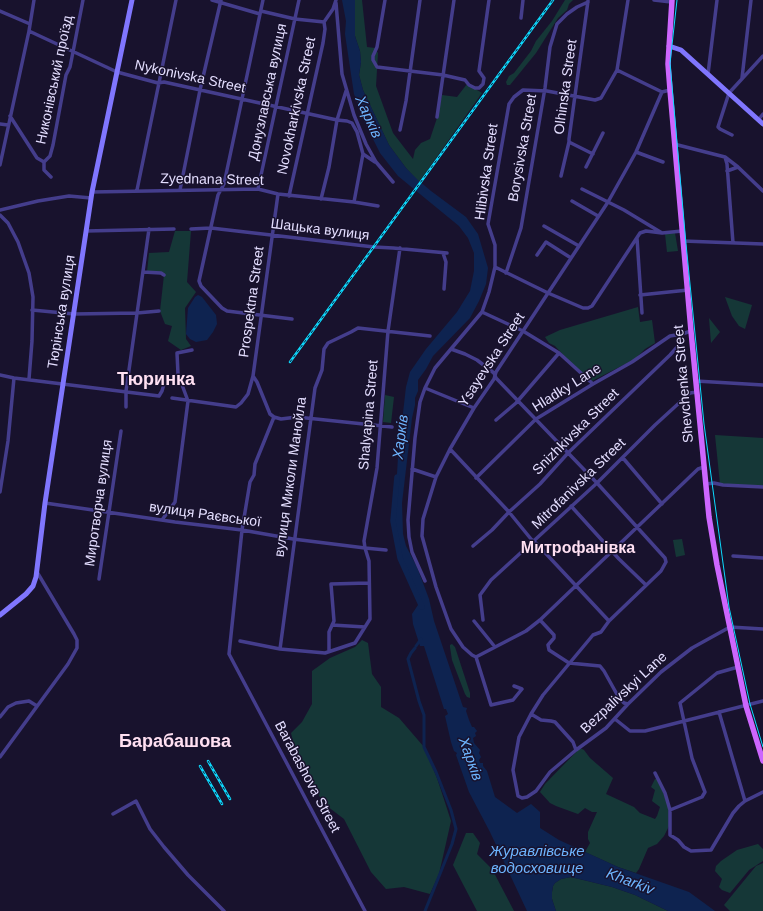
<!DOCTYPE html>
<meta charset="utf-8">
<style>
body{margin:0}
canvas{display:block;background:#18122d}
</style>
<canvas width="763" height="911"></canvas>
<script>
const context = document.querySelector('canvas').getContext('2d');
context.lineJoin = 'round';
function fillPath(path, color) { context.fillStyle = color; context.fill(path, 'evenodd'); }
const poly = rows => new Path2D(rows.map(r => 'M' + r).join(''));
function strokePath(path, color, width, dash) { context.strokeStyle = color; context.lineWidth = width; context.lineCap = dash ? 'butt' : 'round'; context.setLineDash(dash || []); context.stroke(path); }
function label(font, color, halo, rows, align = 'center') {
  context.font = font + ' Arial,sans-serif'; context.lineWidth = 3; context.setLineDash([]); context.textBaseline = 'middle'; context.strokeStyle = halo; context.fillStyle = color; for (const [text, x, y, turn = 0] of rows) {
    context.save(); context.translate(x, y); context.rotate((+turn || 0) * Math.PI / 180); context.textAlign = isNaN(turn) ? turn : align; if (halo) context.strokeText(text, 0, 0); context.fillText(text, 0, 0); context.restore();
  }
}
const green = poly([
 [355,0,362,0,367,47,375,48,378,53,376,86,393,133,413,159,415,150,421,143,430,139,437,118,442,95,457,97,467,84,482,93,419,182,406,168,389,145,363,90,359,75,361,62,360,51,355,36],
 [565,0,573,0,569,4,567,10,558,18,536,53,510,85,507,85,506,82,509,76,514,73,531,51,536,41,552,21],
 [175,231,191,231,187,282,196,292,185,308,186,339,191,346,181,350,168,341,172,326,165,324,160,311,164,275,147,272,149,253,169,252],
 [675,233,678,251,667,252,665,234],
 [725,297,752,305,745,329,739,326,732,316],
 [638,307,640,322,652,320,655,343,645,349,635,359,592,381,569,361,555,346,549,343,545,337,560,330],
 [709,318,720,332,711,343],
 [385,395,394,397,391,423,383,422],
 [715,435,763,438,763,486,720,484],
 [682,539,685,555,676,557,673,540],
 [362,640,368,643,372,674,381,687,381,707,399,718,424,747,437,778,451,821,439,874,430,894,404,887,386,889,371,872,344,819,323,803,296,753,291,733,302,722,312,704,312,671,330,658,355,647],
 [452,644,455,647,470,693,470,698,467,697,465,694,452,660,450,647,450,645],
 [580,748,584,750,590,758,613,778,606,794,634,807,640,813,655,819,657,816,660,807,652,801,655,790,651,787,655,779,658,779,670,810,670,824,664,836,657,844,648,848,639,869,636,873,618,867,585,852,590,843,588,839,588,832,597,812,592,812,585,808,578,814,556,806,550,803,540,792,545,784],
 [466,833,473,833,480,843,477,854,492,869,514,911,477,911,453,865],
 [758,844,763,849,763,861,749,870,730,893,722,890,719,887,722,879,715,871,716,866,721,861,737,850],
 [763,863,763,911,730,911,724,905,756,866],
 [571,877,612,887,635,895,668,911,556,911,552,899,552,892,553,886,555,883,561,879]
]);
const water = poly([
 [342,0,355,0,355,36,360,51,361,62,359,75,363,90,389,145,406,168,418,180,431,191,466,217,478,234,488,268,486,284,479,301,470,318,433,356,426,369,418,380,418,391,415,398,415,405,412,418,402,503,403,534,406,546,417,567,429,599,434,621,463,707,467,708,466,711,469,720,472,727,474,727,477,731,475,733,476,736,473,738,474,743,480,750,479,753,481,757,479,760,480,763,483,763,483,766,487,771,495,797,517,813,531,804,540,812,540,828,559,840,618,867,689,892,715,911,668,911,635,895,612,887,571,877,561,879,555,883,553,886,552,892,552,899,556,911,527,911,490,832,469,792,456,755,457,753,454,751,451,742,445,716,448,714,446,709,444,709,424,646,420,646,413,624,412,614,420,602,419,596,409,579,399,550,394,526,398,457,406,387,410,372,426,349,457,312,470,291,474,271,474,253,468,238,459,226,398,176,380,153,364,121,354,94,345,34,346,21],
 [198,295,202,297,216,315,217,324,213,332,207,340,196,342,190,339,186,334,188,308,195,297]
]);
const canal = poly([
 [416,646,421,639],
 [415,648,411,653,408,659,419,701,424,715,424,747,436,772,451,810,456,829,452,844,425,911]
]);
const river = poly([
 [397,477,393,521,400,558,422,607]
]);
const street = poly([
 [212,0,260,14],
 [263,0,224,184,218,195,199,281,201,286,222,308,227,311,292,319],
 [385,0,377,47,373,56,373,60,377,67,443,75,465,80,469,85,475,88,479,88,483,84,484,78,479,71,489,0],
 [628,0,617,70,601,98,595,100,547,91,523,90,514,97,509,104,488,224,495,245,495,267,548,293,583,308,588,308,592,306,640,233,646,231,662,233],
 [654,0,671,2],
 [336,3,342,74,354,115,366,144,376,162,393,182],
 [0,11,30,24],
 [261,11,295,19,324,22],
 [521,18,523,0],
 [29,31,117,72,158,83,164,82,337,120,347,121,352,123,357,132,363,154,354,202],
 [617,70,662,92],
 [708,74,717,0],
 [742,78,751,0],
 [10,116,37,158,44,162,44,170,51,177],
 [437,117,454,0],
 [758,120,763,114],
 [0,124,8,125],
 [400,130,406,101,420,0],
 [732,135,720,129,718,127,729,93,763,56],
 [569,142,593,154],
 [674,144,725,157,738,167,763,191],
 [636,152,663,162],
 [363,154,375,162],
 [725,157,727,164,733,243],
 [44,162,50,156,53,145,66,75,70,67,73,52,83,0],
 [0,165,29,31,34,0],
 [586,167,603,133],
 [727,171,738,167],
 [561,176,569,142,569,139,588,1],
 [258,189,299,0],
 [582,189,624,210,662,233,682,231],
 [137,190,176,0],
 [180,190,200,90,221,0],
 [92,192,258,189,278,194,354,202,378,206],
 [289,196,323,43,325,29,324,22,333,9,336,0],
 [321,199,329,167,337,120,346,91],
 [572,201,598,216],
 [0,210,38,201,69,196,91,198],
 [0,215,8,223,18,242,29,273,33,297,32,341,29,379],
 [544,226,579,246],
 [191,229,211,228,374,247,393,248,447,253],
 [86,231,174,229],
 [637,238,642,313],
 [683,241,763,244],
 [443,253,446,262,444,289],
 [537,255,546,242,571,258],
 [143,272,161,273,164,275],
 [506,273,521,228,545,88,550,47,557,24,567,14,577,7,588,2],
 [640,295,688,290],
 [32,310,74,314,137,313,159,311],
 [482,312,523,331,559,353,593,384],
 [451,349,465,354,477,360,494,373,496,378,597,483,665,558,666,562,661,571,609,621,601,632,593,635,543,695,531,714,519,737,513,770,518,796,522,798,527,797,536,791,550,772,576,750,606,728,628,704,661,672,692,648,730,627,763,629],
 [0,375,14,378,159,396,162,391,164,384],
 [253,376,257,382,270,414,274,417],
 [696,381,763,385],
 [425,388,474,408],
 [172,398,236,407,241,403,248,394,253,376,278,194],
 [126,407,126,391,149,229],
 [274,417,255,464,254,475,250,482,242,530,229,654,365,911],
 [274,417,281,419,297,417,392,427],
 [496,420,516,403,559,353],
 [450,449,509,512,531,539,536,543,609,621],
 [623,458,662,504],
 [412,469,436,477],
 [476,478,536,419,593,384,632,362,670,336,682,334],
 [706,484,714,483,723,485,763,487],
 [0,492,8,441,14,378],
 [45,503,175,522,242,530,293,539,365,548,386,550],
 [571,506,619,559,646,585],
 [162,520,175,502,188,401,178,374,177,353,192,350],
 [473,546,492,530,509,512,540,484,568,453,670,355,679,345,682,334,691,331],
 [733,556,763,558],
 [99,579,121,431],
 [425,581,412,552,409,537,408,520,415,438,420,402,425,388,435,368,482,312,489,292,495,267],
 [483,620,480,595,491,580,597,483,655,425,690,393,697,392],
 [540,620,554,635,554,638,548,645,549,650,569,663,600,666,604,671,619,698,624,703,628,704],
 [474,621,495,647],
 [332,625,365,627],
 [240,641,280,649,325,653,355,643,370,619,369,561,365,548,364,541,377,468,388,331,400,248],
 [280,649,315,388,322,370,324,349,328,343,351,332,358,328,430,336],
 [329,651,329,632,334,621,331,584,368,583],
 [476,657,472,655,463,647,451,629,436,587,422,536,423,519,436,477,450,449,474,408,494,379,496,372,608,202,636,152,662,92,670,90],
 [476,657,526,631,540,620,698,469,704,467],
 [476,657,491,705,513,700,522,689,514,686],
 [719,712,745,801],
 [531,714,541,720,551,721,555,722,573,742,576,750],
 [0,717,8,707,16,703,29,701,37,706],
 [615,719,630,731,645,731,763,701],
 [0,757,68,664,77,648,77,640,74,634,37,572],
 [655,773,665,793,670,810,670,835,678,840,684,847,691,851,711,850,733,813,739,806,745,801,763,792],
 [670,810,702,797,705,792,692,758,680,703,717,673,738,667],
 [113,814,136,801,150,829,164,847,188,875,224,911]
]);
const secondary = poly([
 [669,46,681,50,763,124],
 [0,615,26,594,33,586,36,577,45,503,92,192,132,0]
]);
const primary = poly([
 [672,0,668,64,670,90,691,331,709,517,717,565,746,706,763,761]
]);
const tram = poly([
 [677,0,670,63,686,244,704,424,729,607,750,704,763,747]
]);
const rail = poly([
 [290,362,553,0],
 [208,761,230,799],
 [200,766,222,804]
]);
const streetNames = [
 ["Nykonivska Street",190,77,12],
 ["Никонівський проїзд",55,80,-78],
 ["Olhinska Street",566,87,-82],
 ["Донузлавська вулиця",268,92,-78],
 ["Novokharkivska Street",297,106,-78],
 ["Borysivska Street",523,148,-80],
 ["Hlibivska Street",487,172,-82],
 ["Zyednana Street",212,180,1],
 ["Шацька вулиця",320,230,7],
 ["Prospektna Street",252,302,-82],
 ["Тюрінська вулиця",62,312,-81],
 ["Ysayevska Street",492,360,-57],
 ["Shevchenka Street",684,384,-95],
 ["Hladky Lane",567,388,-32],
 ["Shalyapina Street",369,415,-85],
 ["Snizhkivska Street",576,432,-45],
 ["вулиця Миколи Манойла",291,477,-82],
 ["Mitrofanivska Street",579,484,-44],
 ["Миротворча вулиця",99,503,-82],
 ["вулиця Раєвської",205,515,8],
 ["Bezpalivskyi Lane",624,693,-43],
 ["Barabashova Street",307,777,62]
];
const waterNames = [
 ["Харків",368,117,66],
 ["Харків",401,437,-83],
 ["Харків",470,759,70],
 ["Журавлівське",537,852],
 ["водосховище",537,869],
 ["Kharkiv",630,882,21]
];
const quarterNames = [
 ["Митрофанівка",578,549]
];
const districtNames = [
 ["Тюринка",156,380],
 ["Барабашова",175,742]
];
fillPath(green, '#153737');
fillPath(water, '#0e2350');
strokePath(canal, '#0e2350', 3);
strokePath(river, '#0e2350', 5.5);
strokePath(street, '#443d8c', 3.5);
strokePath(secondary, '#8076fe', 5);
strokePath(primary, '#cd66fe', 5.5);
strokePath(tram, '#0bdafe', 1);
strokePath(rail, '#0bdafe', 2.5);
strokePath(rail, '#18122d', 1, [3]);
label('14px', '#e4deff', '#18122d', streetNames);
label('italic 15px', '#6db4fe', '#18122d', waterNames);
label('bold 16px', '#ffe0f2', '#18122d', quarterNames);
label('bold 18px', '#ffe0f2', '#18122d', districtNames);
</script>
